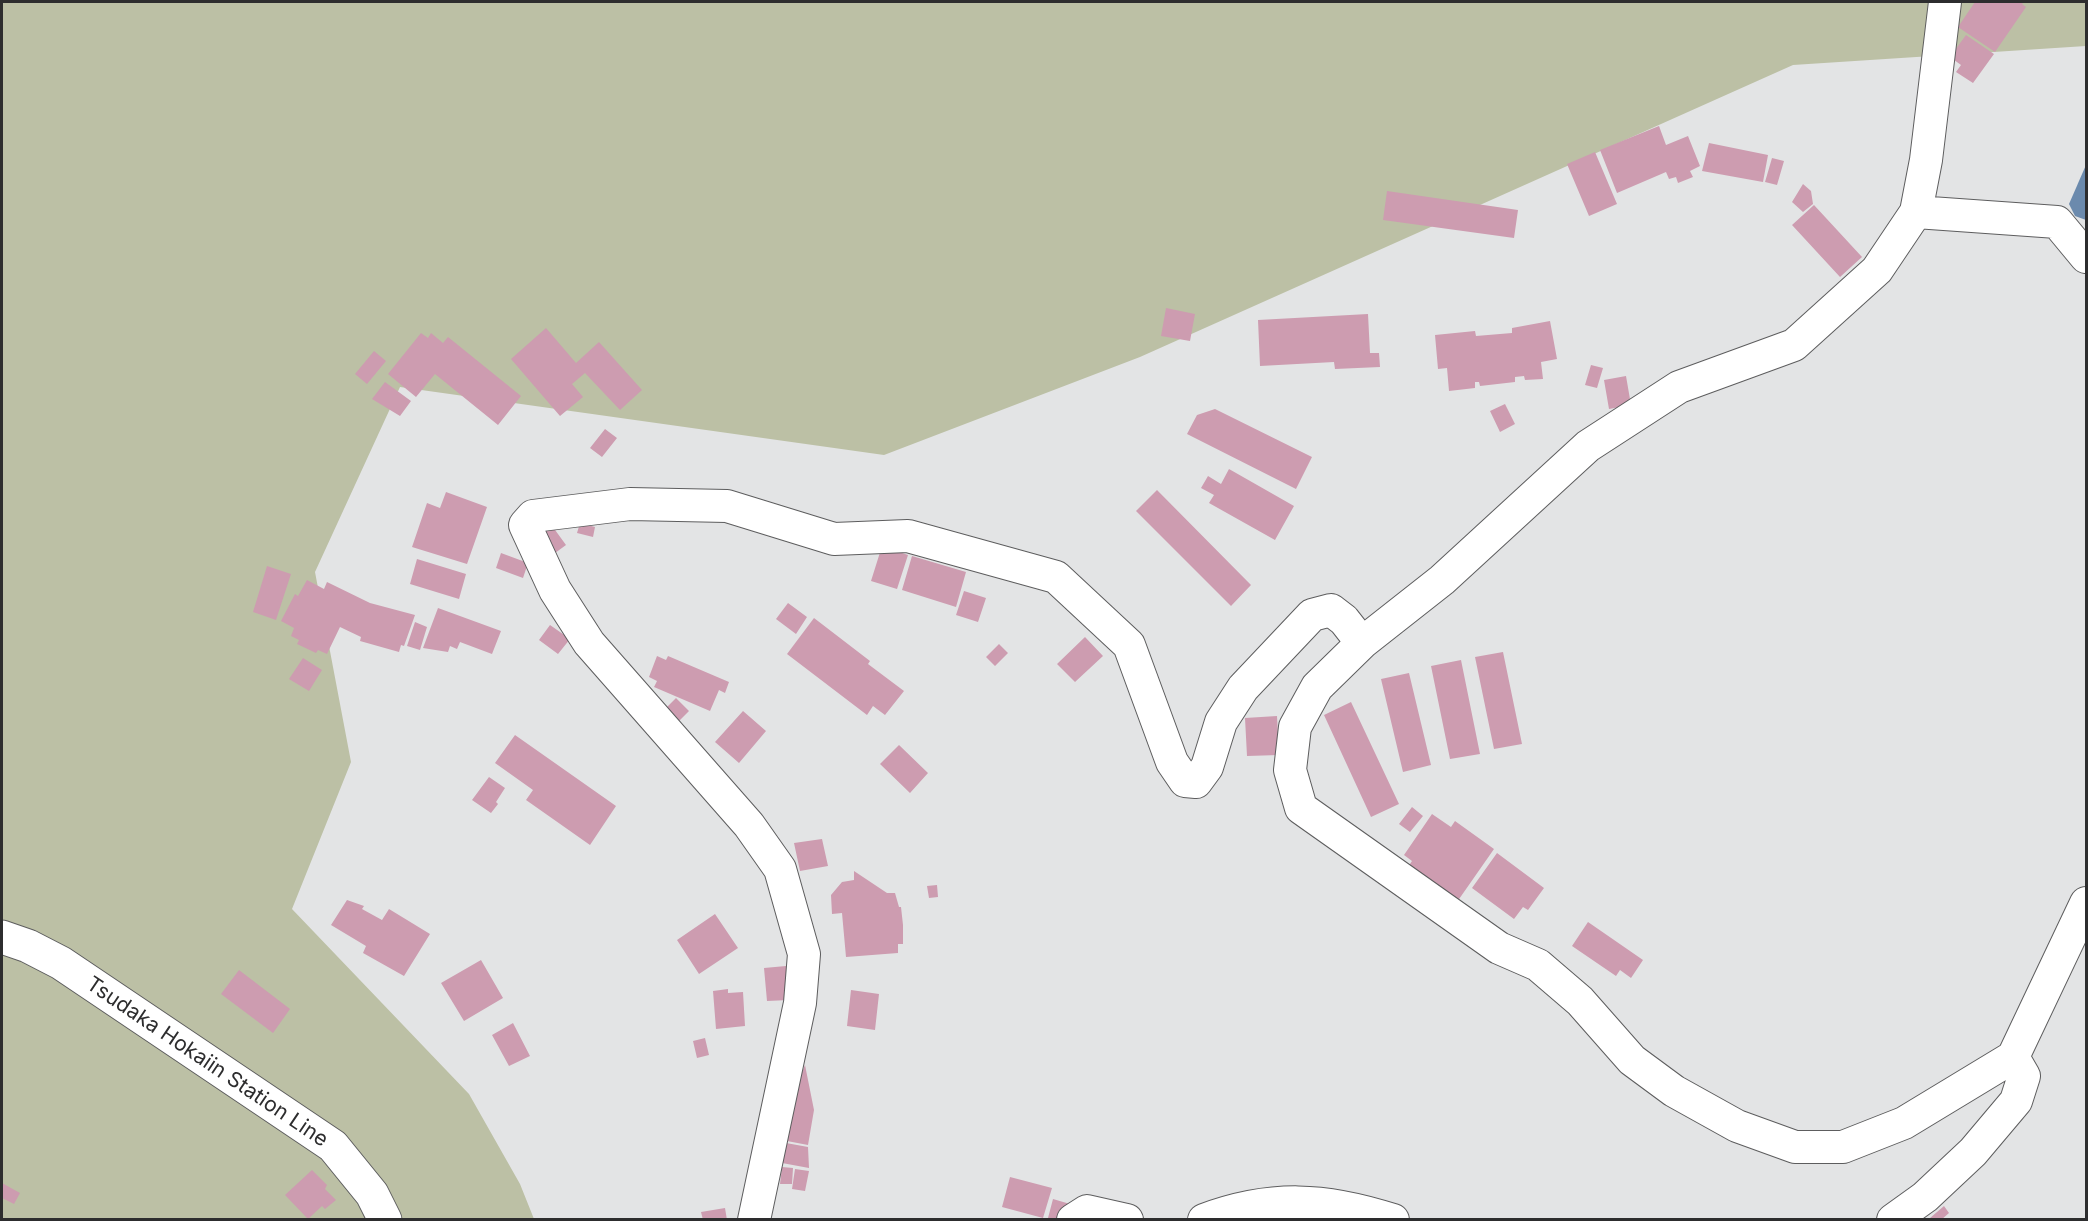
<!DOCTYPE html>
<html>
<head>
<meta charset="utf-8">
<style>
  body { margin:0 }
  #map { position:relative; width:2088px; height:1221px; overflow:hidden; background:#e3e4e5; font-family:Inter,sans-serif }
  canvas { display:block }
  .frame { position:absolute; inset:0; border:3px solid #2d2d2e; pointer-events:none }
</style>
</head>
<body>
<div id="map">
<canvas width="2088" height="1221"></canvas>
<div class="frame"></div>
</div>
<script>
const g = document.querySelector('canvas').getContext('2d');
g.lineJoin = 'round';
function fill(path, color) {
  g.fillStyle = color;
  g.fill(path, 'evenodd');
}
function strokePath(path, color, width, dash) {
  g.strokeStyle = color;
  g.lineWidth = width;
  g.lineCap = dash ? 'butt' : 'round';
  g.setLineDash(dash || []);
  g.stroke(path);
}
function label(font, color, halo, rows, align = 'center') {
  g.font = font + ' Inter,sans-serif';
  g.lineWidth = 5;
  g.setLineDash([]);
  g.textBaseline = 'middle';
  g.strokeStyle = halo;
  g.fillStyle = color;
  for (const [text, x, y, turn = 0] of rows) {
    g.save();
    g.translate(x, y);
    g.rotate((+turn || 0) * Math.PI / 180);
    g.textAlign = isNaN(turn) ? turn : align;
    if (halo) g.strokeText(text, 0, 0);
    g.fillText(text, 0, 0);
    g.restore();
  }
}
fill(new Path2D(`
  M2,2H2086V46L1793,65L1140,357L884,455L400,387L315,572L351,762L292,909L469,1094L520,1184L534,1219L2,1220Z`), '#bcc0a5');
fill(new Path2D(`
  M2086,165V220L2075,216L2069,204Z`), '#6b8aad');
fill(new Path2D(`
  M1975,2H2024L2022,4L2026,7L1995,52L1958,27Z
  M1966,35L1994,54L1973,83L1956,72L1961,65L1950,57Z
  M1659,126L1666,145L1688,136L1700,166L1690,171L1693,177L1678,183L1676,177L1669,179L1666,172L1617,193L1600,150Z
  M1709,143L1768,155L1763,182L1702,171Z
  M1595,152L1617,204L1589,216L1567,164Z
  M1772,158L1784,161L1777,185L1765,182Z
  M1803,184L1811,191L1813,204L1803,212L1792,202Z
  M1387,191L1518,210L1514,238L1383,220Z
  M1814,205L1862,257L1840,277L1792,225Z
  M1166,308L1195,314L1190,341L1161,336Z
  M1368,314L1370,353H1379L1380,367L1335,369L1334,362L1260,366L1258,320Z
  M1550,321L1557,359L1541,362L1543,379L1525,380L1524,376L1515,377V382L1480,386L1479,382H1475V388L1449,391L1447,368L1438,369L1435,335L1475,331L1476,336L1512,333V328Z
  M546,328L576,363L599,342L642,390L620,410L585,373L572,384L583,397L560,416L511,359Z
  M421,333L428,338L431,333L443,343L448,337L521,396L498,425L435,374L416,397L388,374Z
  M374,351L386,361L367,384L355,374Z
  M1591,365L1603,368L1597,388L1585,385Z
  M1626,376L1631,405L1609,409L1604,380Z
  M385,382L411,401L400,416L372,399Z
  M1505,404L1515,424L1500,432L1490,411Z
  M1215,409L1312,457L1296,489L1187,434L1197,415Z
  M605,429L617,438L602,457L590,448Z
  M1229,469L1294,506L1275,540L1209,503L1214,495L1201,488L1208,476L1221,484Z
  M1157,490L1251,585L1231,606L1136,511Z
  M446,492L487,507L467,564L412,547L427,503L440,508Z
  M550,523L566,545L551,556L541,530Z
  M580,523L595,527L593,537L577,533Z
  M882,546L908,555L897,589L871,581Z
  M501,553L528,563L523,578L496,568Z
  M912,556L966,572L956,607L902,590Z
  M417,559L466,574L459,599L410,584Z
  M267,566L291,574L276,620L253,612Z
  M307,580L324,589L327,582L370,603L415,615L404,646L401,645L399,652L360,641L361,637L340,627L327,654L318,650L316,653L297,644L299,640L291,636L294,628L281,621L295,594L298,596Z
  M964,591L986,598L978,622L956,615Z
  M788,603L807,617L796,634L776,619Z
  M438,608L501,631L492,654L460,642L457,649L450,646L448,652L423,648Z
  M814,618L870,661L868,664L904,691L885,715L873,706L867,715L787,654Z
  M415,622L427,627L420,650L407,646Z
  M550,625L570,639L558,654L539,640Z
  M1085,637L1103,656L1075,682L1057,664Z
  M999,644L1008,653L995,666L986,657Z
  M1503,652L1522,744L1494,749L1475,657Z
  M657,656L666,660L668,656L729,682L725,693L719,690L710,711L654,687L657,681L649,677Z
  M303,658L322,670L309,691L289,679Z
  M1461,660L1480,754L1450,759L1431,666Z
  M1409,673L1431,765L1403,772L1381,679Z
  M676,698L689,711L677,723L664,710Z
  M1351,702L1399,804L1371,817L1324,715Z
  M743,711L766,731L739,763L715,742Z
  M1277,716L1279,755L1247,756L1245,718Z
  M515,735L616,806L590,845L526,800L533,790L495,763Z
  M899,745L928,773L910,793L880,764Z
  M489,777L505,788L496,802L498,804L491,813L472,800Z
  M1412,807L1423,816L1410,832L1399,824Z
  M1432,814L1451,827L1455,821L1494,849L1457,902L1408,867L1412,861L1404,855Z
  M822,839L828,866L800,871L794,843Z
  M1497,853L1544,888L1528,910L1523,907L1514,919L1472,888Z
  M854,871L887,893H895L899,907H901L903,925V944H898V953L846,957L842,913L832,914L831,895L842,882L854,880Z
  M937,885L938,897L929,898L927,886Z
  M347,900L364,906L362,909L382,920L389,909L430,934L404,976L363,953L366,946L331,925Z
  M715,914L738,948L699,974L677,940Z
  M1588,922L1643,960L1631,978L1620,970L1616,976L1572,946Z
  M481,960L503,998L464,1021L441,983Z
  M786,966L789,1000L767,1001L764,968Z
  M239,970L290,1009L273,1033L221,994Z
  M728,989V993L743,992L745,1026L716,1029L713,991Z
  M851,990L879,994L875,1030L847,1026Z
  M513,1023L530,1056L509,1066L492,1035Z
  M705,1038L709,1055L697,1058L693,1041Z
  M805,1065L814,1110L808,1145L787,1141L794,1092Z
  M786,1143L808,1147L809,1168L782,1163Z
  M782,1167L793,1168L792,1184H780Z
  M795,1169L809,1171L805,1191L792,1189Z
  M312,1170L327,1185L325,1189L336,1200L325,1209L322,1206L308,1219L285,1195Z
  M1010,1177L1052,1188L1043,1218L1002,1207Z
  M2,1183L20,1193L14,1204L2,1198Z
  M1053,1199L1070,1204L1066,1220L1048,1218Z
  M1944,1206L1949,1213L1941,1220H1931L1930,1218Z
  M725,1208L727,1220H703L701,1212Z`), '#cd9cb0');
const minor = new Path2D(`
  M1945,2L1926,160L1916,212L2057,222L2086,257
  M1916,212L1877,270L1794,345L1679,387L1588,446L1442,580L1362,643L1317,687L1295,727L1290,770L1301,808L1499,948L1538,965L1580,1001L1632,1060L1674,1091L1737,1126L1795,1147H1843L1904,1123L2013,1057
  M754,1220L800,1003L804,954L780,869L749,825L589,643L555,590L525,525L533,516L630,504L727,506L834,539L908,536L1056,577L1129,645L1172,762L1185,781L1196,782L1207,767L1221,722L1243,688L1312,615L1331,610L1344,620L1362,643
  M1073,1220L1087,1211L1127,1220
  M1204,1220C1271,1195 1325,1198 1393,1220
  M1893,1220L1925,1197L1973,1152L2016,1101L2024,1076L2013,1057L2086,903`);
const secondary = new Path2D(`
  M2,937L28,946L61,963L333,1146L372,1194L385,1220`);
strokePath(minor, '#5d5d5e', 34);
strokePath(secondary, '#5d5d5e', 35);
strokePath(minor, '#fff', 32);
strokePath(secondary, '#fff', 33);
label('21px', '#2d2d2e', '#fff', [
  ["Tsudaka Hokaiin Station Line",207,1062,34]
]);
</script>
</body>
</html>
